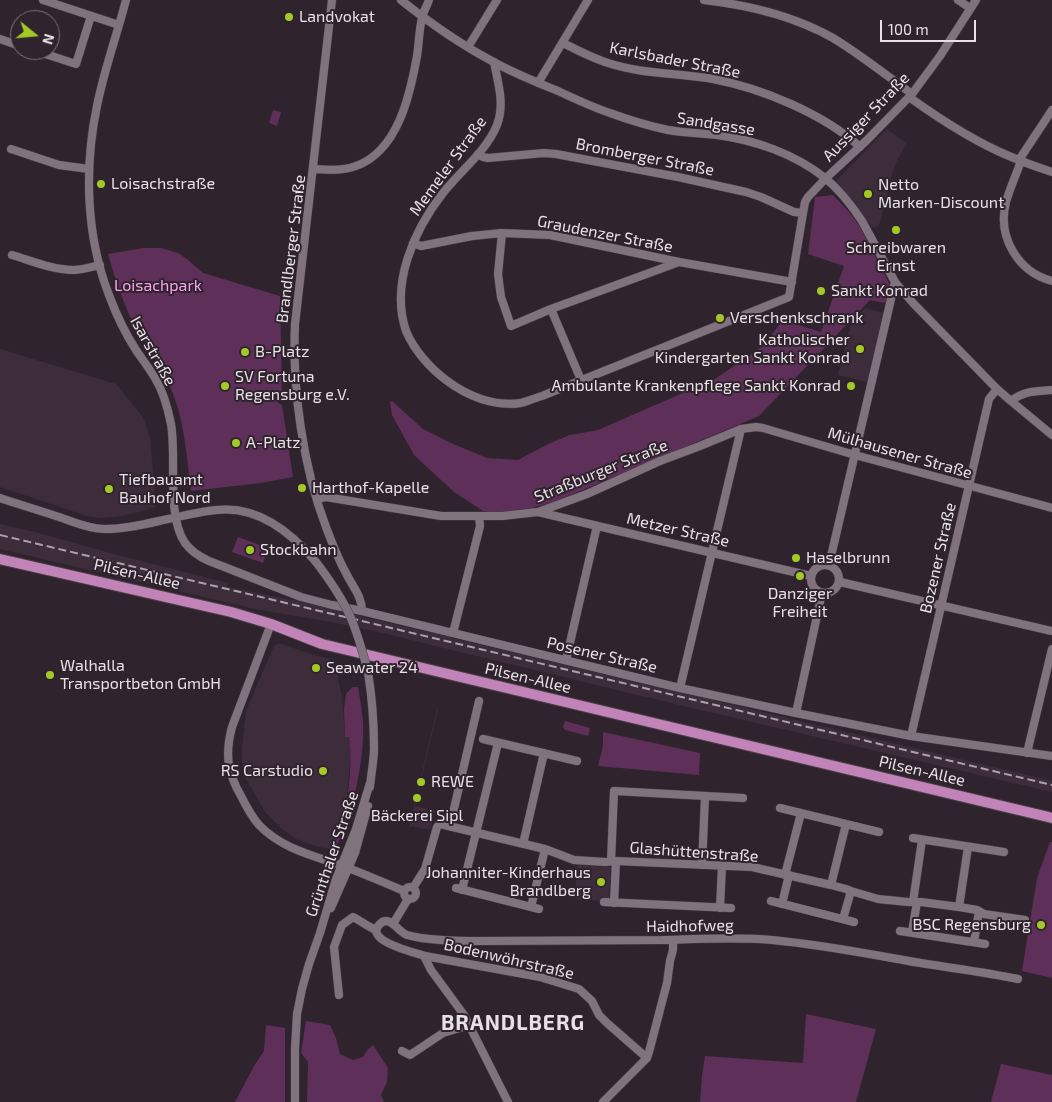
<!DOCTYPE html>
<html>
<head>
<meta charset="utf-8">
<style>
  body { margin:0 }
  #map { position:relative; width:1052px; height:1102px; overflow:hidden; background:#2f242d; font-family:"Exo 2",sans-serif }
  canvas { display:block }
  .north { position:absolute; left:10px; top:10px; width:50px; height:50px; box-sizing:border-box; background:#2f242d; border:1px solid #797077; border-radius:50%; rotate:107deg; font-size:14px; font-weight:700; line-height:20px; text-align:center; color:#e9e1e7 }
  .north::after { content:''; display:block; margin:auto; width:18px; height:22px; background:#a3c926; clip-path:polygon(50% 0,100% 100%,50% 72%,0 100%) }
  .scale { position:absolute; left:880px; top:20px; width:96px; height:22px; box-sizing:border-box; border:2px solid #e9e1e7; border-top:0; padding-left:6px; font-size:15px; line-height:18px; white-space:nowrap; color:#e9e1e7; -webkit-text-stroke:4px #2f242d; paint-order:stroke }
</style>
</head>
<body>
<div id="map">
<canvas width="1052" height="1102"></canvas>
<div class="north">N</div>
<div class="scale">100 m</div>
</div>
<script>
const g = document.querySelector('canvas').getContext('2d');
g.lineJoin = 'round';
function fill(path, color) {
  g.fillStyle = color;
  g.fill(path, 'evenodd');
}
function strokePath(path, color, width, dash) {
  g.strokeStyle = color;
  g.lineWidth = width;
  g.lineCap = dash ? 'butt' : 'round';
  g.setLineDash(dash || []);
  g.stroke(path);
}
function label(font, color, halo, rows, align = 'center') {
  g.font = font + ' "Exo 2",sans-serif';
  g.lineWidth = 4;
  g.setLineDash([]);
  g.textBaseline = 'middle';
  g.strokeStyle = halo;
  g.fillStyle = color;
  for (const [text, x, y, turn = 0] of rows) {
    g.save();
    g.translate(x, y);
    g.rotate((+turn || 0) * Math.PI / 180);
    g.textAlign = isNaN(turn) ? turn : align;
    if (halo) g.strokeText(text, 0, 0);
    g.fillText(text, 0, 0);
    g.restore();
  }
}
fill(new Path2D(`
  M887,129L906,143L894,167L881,218L879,225L873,228L836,181Z
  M865,308L884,313L867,382L838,375L851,324Z
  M0,349L116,384L143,417L150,437L156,507L123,516L103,518L90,517L0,487Z
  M0,524L35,532L114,554L228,583L227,587L298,601L1052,781V792L675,704L378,632L331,622L255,609L0,549Z
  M277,644H282L310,654L334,660L342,697L345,737H349L351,752L347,797L339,837L332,849L318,847L296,839L281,828L265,812L244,775L242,764V749L246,711L274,646Z
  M437,709H438L415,806L435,811L430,830L411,826L408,832Z
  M577,865L611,867L609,899L604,901L575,899Z`), '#3d2d3a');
fill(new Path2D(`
  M273,110L281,112L277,126L269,123Z
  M833,195L849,212L860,227L890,285L885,303L870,300L759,416L559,500L532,508L493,513L483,511L454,492L414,455L392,415L390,402L392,401L423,429L451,443L487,458L518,460L548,444L570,435L598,430L715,379L763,346L783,320L821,332L844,266L808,254L815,197Z
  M143,248H161L178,253L187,259L203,273L280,296L282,396L278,399V403L282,405L293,477L261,483L191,491C187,460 185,428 175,399C167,377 154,357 142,337L140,338C126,310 116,283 108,254Z
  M238,537L268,548L263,563L232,552Z
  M352,687H358C360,699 362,710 363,722C365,761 352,814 335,850L332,849C334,845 337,840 339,835C348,808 353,766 349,737H345L344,709L346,694Z
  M565,721L590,728L588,736L565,730L563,727Z
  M603,732L700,753L699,775L598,766L603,746Z
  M1050,842H1052V978L1022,971L1037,878Z
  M806,1014L876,1029L856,1102H700L702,1076L705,1056L803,1063Z
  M306,1021L330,1025L336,1038L340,1054L353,1060L363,1057L368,1049L373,1045L388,1068L387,1082L381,1095L384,1102H307L308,1062L301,1053Z
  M266,1025L285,1028V1102H235L254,1066L264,1051Z
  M1001,1064L1052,1075V1102H991Z`), '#5e2f58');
const minor = new Path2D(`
  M43,0L119,25
  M126,0C117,35 104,70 97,106C84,168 86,236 109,295C116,314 125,333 136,350C142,359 149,368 155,378C163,391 168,409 171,424C177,458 166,515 185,543C191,551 200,557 209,561L301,597L332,605L362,611L680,688L796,713L911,736L1052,756
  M332,0L295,324C292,389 303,467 326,527C332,543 338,559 346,573C352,586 362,596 362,611
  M401,0C430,23 460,44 492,61C513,73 536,82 558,91C575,99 592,107 610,113C629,120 649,126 668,130C685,133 701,133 717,135C755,140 795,154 825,178C840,190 852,206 862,221L895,282L913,303L997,389L1011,401L1052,435
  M704,0C748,5 794,16 833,38C861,55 886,75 912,94
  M958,0L970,8
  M0,39L20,46
  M563,43C577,50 592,58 608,63C641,74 678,73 713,79C761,88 824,114 860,147
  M468,47L497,0
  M33,50L76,64L91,16
  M494,62C498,83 505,104 497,125C486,152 460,171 443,193C414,230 390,284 406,331C414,350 430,368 446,380C467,396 494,407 521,403C528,401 535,398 542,396L789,297L803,213L805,202L808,197L826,178L867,140L912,94L940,56L976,0
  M538,83L588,0
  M909,97C941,120 973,141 1009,156C1023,162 1037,167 1052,172
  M11,149L59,165L89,169
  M478,154L483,157L488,158L544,153L556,154L678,177L746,192L761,197L794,212L803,213
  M1019,160L1052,110
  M1021,161C1016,175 1010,188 1006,202C997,237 1018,272 1052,281
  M314,169C328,170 342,171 356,166C398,151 410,95 417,56C419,44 419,30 422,18C423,12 427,6 429,0
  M502,233L498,274L501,297L511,326L551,309L679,262
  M413,243L421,246L472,236L502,233L550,235L679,262L792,282
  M12,255C32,261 53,270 73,270C82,270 91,267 100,265
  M551,309L581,380
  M1011,401C1024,391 1036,391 1052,390
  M0,498C21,505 41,511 62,518C76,523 91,529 106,529C124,529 142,525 159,521C178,517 197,512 216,510C258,505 291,532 316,562
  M317,499L326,497L441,516H502L538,512L587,494L660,461L700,446L741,429L756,427L763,428L855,455L1052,508
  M538,512L811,576
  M811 579a14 14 0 1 1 28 0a14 14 0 1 1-28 0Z
  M829,565L895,282
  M840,582L1052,631
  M271,624L232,727C225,753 227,772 241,796C246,806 252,817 259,825C281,848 311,855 340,865C362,873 383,882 404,891
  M453,633L480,526L479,516
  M566,660L597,526
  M368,672C372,697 374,722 374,748C374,761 371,774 370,787
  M680,688L741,429
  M796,713L822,593
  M911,736L989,399L997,389
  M483,739L577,761
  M1027,753L1052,649
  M780,808L879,832
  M450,826L479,701
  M913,838L1004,852
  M523,844L544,753
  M611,861L614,791L743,798
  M702,865L705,797
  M785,875L801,813
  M831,885L846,824
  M404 893a6 6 0 1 1 12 0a6 6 0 1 1-12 0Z
  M413,888L425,869L437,827L440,824L545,849L574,860L605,862L616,861L752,867L831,885L846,889L851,891L878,899L908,902H921L959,907L977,910L984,914L1025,920
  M456,888L539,909
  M462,890L498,743
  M771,901L854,922
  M604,902L731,908
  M913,902L922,840
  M614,903L616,861
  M782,904L789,875
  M531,907L545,849
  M959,907L968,847
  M331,908L355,853L368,806
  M720,908L722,866
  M843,919L851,891
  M393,924L408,899
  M900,931L985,944
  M912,932L917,902
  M974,942L979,911
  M425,956L540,977L579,989L592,1001L599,1015L607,1023L647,1058
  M339,995L334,947L342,925L353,917C361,921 368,927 376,930
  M402,1051L410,1055L443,1033L470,1025
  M295,1102V1049L297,1014L302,989L309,964L320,933L336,879L356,829L370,783
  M508,1102L464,1015L431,970L425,958V956C416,953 364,941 379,925C389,913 398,932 407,935C427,941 460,941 482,941C542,941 602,940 663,940C699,939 736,937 772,940C816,944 859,952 903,960C941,967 980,971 1018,979
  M603,1102L647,1058L649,1052L667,983L670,961L673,950V940`);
const major = new Path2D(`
  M0,559L231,612L271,624L322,644L1052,818`);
strokePath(minor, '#494047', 9);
strokePath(major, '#494047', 12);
strokePath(minor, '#80737e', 8);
strokePath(major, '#c283b8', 10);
strokePath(new Path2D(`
  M0,535L1052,785`), '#aba2a9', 2, [8, 4]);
const minorBridge = new Path2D(`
  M316,562C329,579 341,596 350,616C358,634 363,653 368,672`);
strokePath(minorBridge, '#494047', 9, []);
strokePath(minorBridge, '#80737e', 8);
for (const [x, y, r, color] of [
  [289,17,5,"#a3c926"],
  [101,184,5,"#a3c926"],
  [868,194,5,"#a3c926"],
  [896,230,5,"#a3c926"],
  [821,291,5,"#a3c926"],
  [720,318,5,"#a3c926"],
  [860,349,5,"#a3c926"],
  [245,352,5,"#a3c926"],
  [225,386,5,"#a3c926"],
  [851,386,5,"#a3c926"],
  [236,443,5,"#a3c926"],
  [302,488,5,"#a3c926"],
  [109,489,5,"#a3c926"],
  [250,550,5,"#a3c926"],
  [796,558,5,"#a3c926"],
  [800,576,5,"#a3c926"],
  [316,668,5,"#a3c926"],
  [50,675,5,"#a3c926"],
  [323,771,5,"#a3c926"],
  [421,782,5,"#a3c926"],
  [417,798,5,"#a3c926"],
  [601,882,5,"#a3c926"],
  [1041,925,5,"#a3c926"]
]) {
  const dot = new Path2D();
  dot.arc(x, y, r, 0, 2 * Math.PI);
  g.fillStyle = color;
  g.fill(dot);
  strokePath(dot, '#2f242d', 2);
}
label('16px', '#e9e1e7', '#2f242d', [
  ["Landvokat",299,17],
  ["Loisachstraße",111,184],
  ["Netto",878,185],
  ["Marken-Discount",878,203],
  ["Schreibwaren",896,248,"center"],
  ["Ernst",896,266,"center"],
  ["Sankt Konrad",831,291],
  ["Verschenkschrank",730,318],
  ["Katholischer",850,340,"right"],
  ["Kindergarten Sankt Konrad",850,358,"right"],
  ["B-Platz",255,352],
  ["SV Fortuna",235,377],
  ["Regensburg e.V.",235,395],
  ["Ambulante Krankenpflege Sankt Konrad",841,386,"right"],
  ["A-Platz",246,443],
  ["Tiefbauamt",119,480],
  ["Bauhof Nord",119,498],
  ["Harthof-Kapelle",312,488],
  ["Stockbahn",260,550],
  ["Haselbrunn",806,558],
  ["Danziger",800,594,"center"],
  ["Freiheit",800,612,"center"],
  ["Walhalla",60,666],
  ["Transportbeton GmbH",60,684],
  ["Seawater 24",326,668],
  ["RS Carstudio",313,771,"right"],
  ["REWE",431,782],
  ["Bäckerei Sipl",417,816,"center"],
  ["Johanniter-Kinderhaus",591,873,"right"],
  ["Brandlberg",591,891,"right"],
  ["BSC Regensburg",1031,925,"right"]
], 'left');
label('16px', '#e9e1e7', '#2f242d', [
  ["Karlsbader Straße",675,60,11],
  ["Aussiger Straße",866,117,-46],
  ["Sandgasse",716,124,9],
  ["Bromberger Straße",645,157,11],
  ["Memeler Straße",448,166,-54],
  ["Graudenzer Straße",605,234,11],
  ["Brandlberger Straße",291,249,-83],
  ["Isarstraße",153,351,61],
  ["Mülhausener Straße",900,453,16],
  ["Straßburger Straße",601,471,-22],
  ["Metzer Straße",678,530,13],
  ["Bozener Straße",938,558,-77],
  ["Pilsen-Allee",137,574,13],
  ["Posener Straße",602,655,13],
  ["Pilsen-Allee",528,678,13],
  ["Pilsen-Allee",922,771,13],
  ["Glashüttenstraße",694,852,4],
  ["Grünthaler Straße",332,854,-71],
  ["Haidhofweg",690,926,-1],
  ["Bodenwöhrstraße",509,959,13]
]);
label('16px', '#fca1ed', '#2f242d', [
  ["Loisachpark",158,286]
]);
g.letterSpacing = '1px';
label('bold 21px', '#e9e1e7', '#2f242d', [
  ["BRANDLBERG",513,1023]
]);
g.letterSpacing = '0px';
</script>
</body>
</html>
